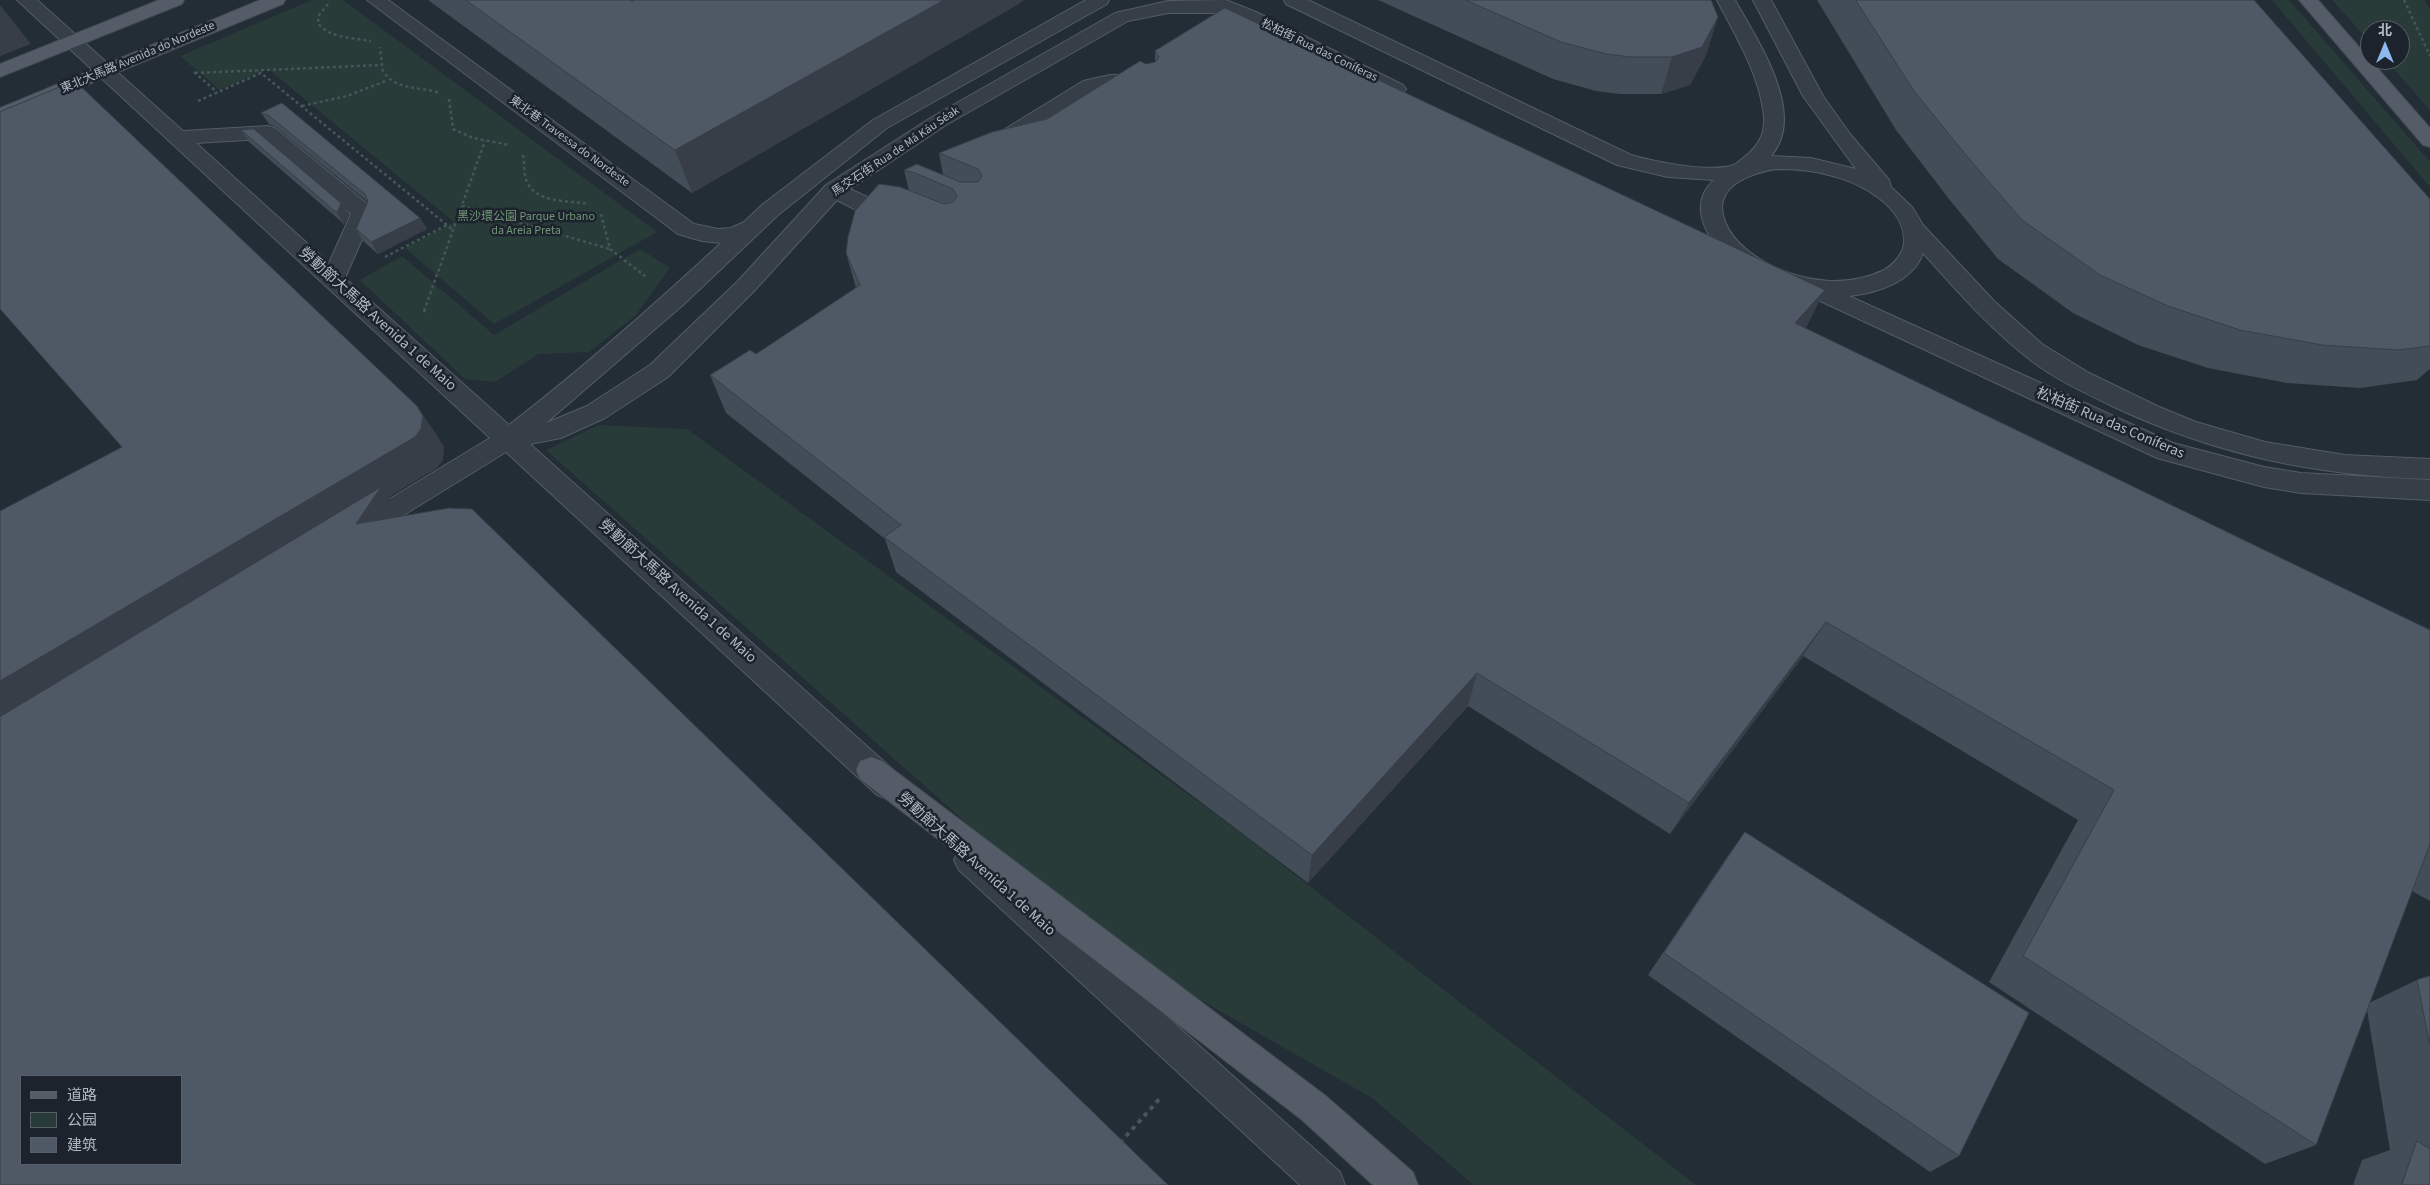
<!DOCTYPE html>
<html>
<head>
<meta charset="utf-8">
<style>
  body { margin:0 }
  #map { position:relative; width:2430px; height:1185px; overflow:hidden; background:#232d36; font-family:"Source Sans 3","Noto Sans SC",sans-serif }
  canvas { display:block }
  .legend { position:absolute; left:20px; top:1075px; width:162px; height:90px; box-sizing:border-box; background:#1c232c; border:1px solid #585f68; margin:0; padding:6px 9px; list-style:none; font-size:15px; color:#b1b9c3 }
  .legend li { display:flex; align-items:center; gap:10px; height:25px }
  .legend b { width:25px; border:1px solid #585f68 }
  .north { position:absolute; left:2360px; top:20px; width:50px; height:50px; box-sizing:border-box; background:#1c232c; border:1px solid #585f68; border-radius:50%; rotate:0deg; font-size:14px; font-weight:700; line-height:20px; text-align:center; color:#b1b9c3 }
  .north::after { content:''; display:block; margin:auto; width:18px; height:22px; background:#8db9ec; clip-path:polygon(50% 0,100% 100%,50% 72%,0 100%) }
</style>
</head>
<body>
<div id="map">
<canvas width="2430" height="1185"></canvas>
<ul class="legend">
<li><b style="height:6px;background:#545d67"></b>道路</li>
<li><b style="height:14px;background:#283b39"></b>公园</li>
<li><b style="height:14px;background:#4e5965"></b>建筑</li>
</ul>
<div class="north">北</div>
</div>
<script>
const g = document.querySelector('canvas').getContext('2d');
g.lineJoin = 'round';
function fill(path, color) {
  g.fillStyle = color;
  g.fill(path, 'evenodd');
}
function strokePath(path, color, width, dash) {
  g.strokeStyle = color;
  g.lineWidth = width;
  g.lineCap = dash ? 'butt' : 'round';
  g.setLineDash(dash || []);
  g.stroke(path);
}
function label(font, color, halo, rows, align = 'center') {
  g.font = font + ' "Source Sans 3","Noto Sans SC",sans-serif';
  g.lineWidth = 5;
  g.setLineDash([]);
  g.textBaseline = 'middle';
  g.strokeStyle = halo;
  g.fillStyle = color;
  for (const [text, x, y, turn = 0] of rows) {
    g.save();
    g.translate(x, y);
    g.rotate((+turn || 0) * Math.PI / 180);
    g.textAlign = isNaN(turn) ? turn : align;
    if (halo) g.strokeText(text, 0, 0);
    g.fillText(text, 0, 0);
    g.restore();
  }
}
fill(new Path2D(`
  M312,0H343L657,232L494,324L405,248L454,222L268,69L220,90L180,56Z
  M2272,0H2289L2430,162V187Z
  M2332,0H2424L2430,9V110L2386,60H2400V30H2370V42Z
  M640,249L670,268L636,315L589,352L539,354L495,382L465,379L360,280L402,256L494,335Z
  M599,425L687,429L1241,833L1696,1185H1474L1372,1098L1103,944L546,450Z`), '#283b39');
const minor = new Path2D(`
  M17,0H37L183,131L268,126L275,128L371,207L374,212L345,278L509,425C583,368 653,306 721,243L702,241L678,234L367,0H388L694,224L718,229L731,228L744,222L762,205L873,120L1086,0H1109L1107,4L887,128L778,215L683,305L546,423L587,406L650,365L738,281L826,185L932,117L1115,13L1168,1L1226,0L1256,12L1403,85L1406,89L1403,93L1396,95L1389,93L1224,13H1168L1128,21L946,125L850,189L888,207L905,211L908,216L905,221C882,227 857,210 837,200L754,291L668,377L605,418L561,438L530,444L899,775L903,785L899,795L888,799L877,795L506,452L373,534L364,537L355,534L351,527L355,520L490,438ZM263,139L351,214L329,263L196,143Z
  M1284,0H1308L1631,155C1655,162 1711,173 1734,165C1737,164 1740,160 1743,158C1760,146 1767,131 1763,109C1757,70 1735,35 1717,0H1735C1757,40 1808,114 1771,156L1811,158L1856,169L1803,96L1753,0H1771L1823,96L1850,134L1889,180L1891,187L1912,207L1923,225L1994,301L2042,344L2089,373L2157,406L2196,422L2265,442L2345,455L2430,459V479C2316,476 2216,455 2112,406C2085,393 2057,380 2033,362C1992,331 1957,291 1923,253C1913,282 1877,293 1849,296L2173,443L2264,467L2301,473L2430,480V500L2301,493L2264,487L2157,458L1801,292C1780,287 1761,280 1743,269C1715,252 1682,209 1714,180L1668,177L1617,165L1286,4ZM1776,169C1794,169 1811,170 1829,175C1859,182 1907,206 1904,244C1902,255 1893,265 1884,270C1849,287 1809,283 1774,267C1752,256 1729,240 1723,215C1716,184 1753,173 1776,169Z
  M1110,75C1124,74 1143,77 1152,89L1149,93L1142,95L1117,87L1097,89L1003,147L996,149L989,147L986,143L989,139L1083,81Z
  M970,845L981,850L1340,1172L1345,1185H1300L959,870L954,860L959,850Z`);
const major = new Path2D(`
  M159,0H184L182,4L0,77V64Z
  M260,0H285L283,4L0,121V108Z
  M2299,0H2318L2430,128V147L2423,145Z
  M871,757L882,761L1326,1096L1413,1172L1418,1185H1373L1302,1120L860,779L856,770L860,761Z`);
strokePath(minor, '#545c65', 2);
strokePath(major, '#404750', 2);
strokePath(new Path2D(`
  M2404,0L2430,56
  M328,4L319,15L318,23C328,38 354,38 371,41
  M382,69C393,91 419,86 440,93
  M194,72L217,92
  M195,73L382,65L380,47
  M449,99L453,129L473,138L510,145
  M198,101L261,73L453,230
  M302,106L347,96L388,80
  M523,155C525,164 523,174 527,182C537,204 569,200 588,204
  M462,206L610,249
  M601,214L610,249L645,276
  M385,257L447,225
  M424,311L485,141`), '#445657', 2.5, [3, 3]);
strokePath(new Path2D(`
  M424,312L425,310`), '#445657', 3, [4, 4]);
strokePath(new Path2D(`
  M1120,1143L1162,1096`), '#445657', 4, [4.5, 4.5]);
fill(minor, '#363e47');
fill(major, '#545d67');
fill(new Path2D(`
  M428,0H630L632,1L1020,3L692,193Z
  M1378,0H1711L1718,17L1706,55L1690,85L1661,94H1620L1596,91L1553,79Z
  M1817,0H2254L2430,199V369L2417,380L2360,388L2287,383L2208,368L2138,345L2073,313L1998,259L1949,199L1896,130Z
  M1155,51L1806,329L2430,630V901L2412,891L2369,1003L2417,980L2430,976V1185H2353L2362,1160L2390,1150L2367,1010L2316,1145L2265,1164L1989,982L2078,820L1803,656L1670,834L1468,706L1308,883L896,572L885,539L726,413L710,375L756,354L856,288L846,253L909,191L904,170L943,175L939,153L1047,119L1146,64L1155,62Z
  M282,103L420,218L427,229L378,254L363,241L356,229L368,202L276,127L269,124L261,113Z
  M241,130L341,203L349,215L344,224L249,142Z
  M1745,832L1959,1156L1930,1172L1648,975L1727,857Z`), '#434d57');
fill(new Path2D(`
  M944,0H1024L1020,3L692,193L675,150Z
  M0,5L31,44L0,56Z
  M1718,17L1706,55L1690,85L1661,94L1672,57Z
  M341,203L349,215L344,224L337,213Z
  M420,218L427,229L378,254L371,242Z
  M1825,290L1806,328L1777,361L1795,323Z
  M2430,368V369L2417,380Z
  M417,406L438,437L444,447L443,460L437,468L389,497L405,517L0,732V681Z
  M1826,622L1803,656L1670,834L1689,803Z
  M1477,673L1468,706L1308,883L1312,855Z`), '#373e47');
const building = new Path2D(`
  M466,0H630L632,1L635,0H944L675,150Z
  M1466,0H1711L1718,17L1702,47L1672,57H1631L1606,54L1561,42Z
  M1856,0H2254L2430,199V346L2398,350L2322,345L2240,330L2168,306L2100,275L2022,220L1970,160L1914,91Z
  M1225,8L1825,290L1795,323L2430,630V844L2316,1145L2023,956L2114,790L1826,622L1689,803L1477,673L1312,855L884,537L901,525L710,375L750,350L756,354L860,285L846,253L848,237L855,211L879,184L900,187L944,204L953,202L957,196L953,189L915,173L904,170L917,164L960,182H978L982,176L978,169L939,153L992,132L1047,119L1140,61L1146,64L1155,62L1159,57L1155,51Z
  M75,81L417,406L423,416L421,429L415,437L0,681V511L122,447L0,309V112Z
  M282,103L420,218L371,242L356,229L368,201L365,194L268,115L261,113Z
  M254,129L341,203L337,213L241,130Z
  M381,487L356,524L449,508L472,509L1168,1185H0V717ZM21,1076H181V1164H21Z
  M1745,832L2029,1013L1959,1156L1664,953Z
  M2430,976V1046L2417,980Z
  M2417,1141L2430,1149V1185H2402Z`);
fill(building, '#4e5965');
strokePath(building, '#373e47', 1);
label('12px', '#b1b9c3', '#1c232c', [
  ["松柏街 Rua das Coníferas",1319,51,26],
  ["東北大馬路 Avenida do Nordeste",138,58,-23],
  ["東北巷 Travessa do Nordeste",569,142,36],
  ["馬交石街 Rua de Má Káu Séak",896,152,-34]
]);
label('12px', '#729678', '#1c232c', [
  ["黑沙環公園 Parque Urbano",526,217],
  ["da Areia Preta",526,231]
]);
label('15px', '#b1b9c3', '#1c232c', [
  ["勞動節大馬路 Avenida 1 de Maio",377,320,42],
  ["松柏街 Rua das Coníferas",2110,424,23],
  ["勞動節大馬路 Avenida 1 de Maio",677,592,42],
  ["勞動節大馬路 Avenida 1 de Maio",976,865,42]
]);
</script>
</body>
</html>
